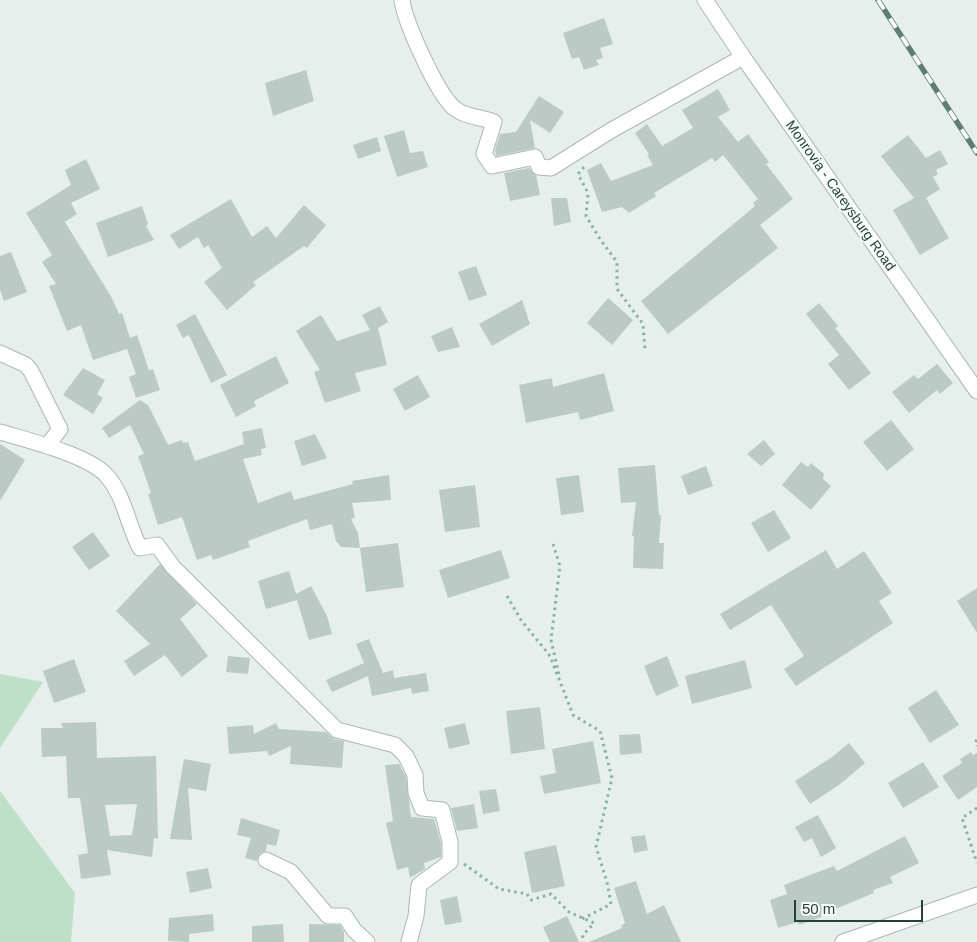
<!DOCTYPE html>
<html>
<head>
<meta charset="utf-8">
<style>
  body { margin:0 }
  #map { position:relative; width:977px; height:942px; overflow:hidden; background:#e6efeb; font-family:Helvetica,sans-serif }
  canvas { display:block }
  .scale { position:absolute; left:794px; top:900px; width:129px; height:22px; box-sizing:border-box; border:2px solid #24423a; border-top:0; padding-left:6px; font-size:15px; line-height:18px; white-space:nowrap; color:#24423a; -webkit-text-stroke:4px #f7fbf9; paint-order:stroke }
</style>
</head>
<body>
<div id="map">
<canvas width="977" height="942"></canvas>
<div class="scale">50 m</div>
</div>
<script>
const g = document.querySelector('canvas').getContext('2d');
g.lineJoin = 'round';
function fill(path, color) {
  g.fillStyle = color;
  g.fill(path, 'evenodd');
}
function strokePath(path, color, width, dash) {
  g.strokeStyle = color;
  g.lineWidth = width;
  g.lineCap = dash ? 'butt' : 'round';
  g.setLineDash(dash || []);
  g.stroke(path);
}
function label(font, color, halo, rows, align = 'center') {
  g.font = font + ' Helvetica,sans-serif';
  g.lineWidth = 4;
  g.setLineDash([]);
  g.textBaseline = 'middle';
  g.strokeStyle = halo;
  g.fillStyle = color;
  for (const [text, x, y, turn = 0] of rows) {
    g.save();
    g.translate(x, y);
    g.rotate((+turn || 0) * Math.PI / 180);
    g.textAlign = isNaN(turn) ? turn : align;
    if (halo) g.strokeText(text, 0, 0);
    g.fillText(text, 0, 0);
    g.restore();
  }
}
fill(new Path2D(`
  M0,674L43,682L0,748Z
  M0,791L75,893L71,942H0Z`), '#bfe0c8');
fill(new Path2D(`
  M604,18L613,44L600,48L603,58L596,60L599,65L584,70L579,57L572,59L563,33Z
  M306,70L314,101L273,116L265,83Z
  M718,89L730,110L718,117L738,142L748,134L769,162L766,164L793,199L760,225L778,248L668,334L641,301L755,206L753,203L758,199L723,155L715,162L712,158L654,193L656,196L629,213L622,207L602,212L587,170L601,163L611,181L653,165L647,155L649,154L635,133L647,124L662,146L693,128L682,110Z
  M539,96L564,112L550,133L530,120L535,148L496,156L495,150L500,134L516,132Z
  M404,130L410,153L423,151L428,167L397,177L384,136Z
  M908,135L926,158L940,150L948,164L936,170L938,174L933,177L940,189L926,198L949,238L920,255L893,210L914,198L881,156Z
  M377,137L381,151L358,159L353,145Z
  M86,159L100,189L71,203L77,214L65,222L112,298L119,314L122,313L130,338L137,335L149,370L153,369L160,390L136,398L129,377L136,374L127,349L93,360L81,325L67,331L49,286L56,284L42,262L52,255L26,213L71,185L65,170Z
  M529,168L536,175L540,195L510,201L504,173Z
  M551,198H567L571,222L554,226Z
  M231,199L252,237L267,226L276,238L304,205L326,225L307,248L304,246L253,282L256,285L227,310L204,282L222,268L208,245L204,248L198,237L179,249L170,235Z
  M142,206L148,224L146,226L154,240L108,257L96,223Z
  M11,252L27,292L4,301L0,290V256Z
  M476,266L487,295L469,301L458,272Z
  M608,298L633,320L612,345L587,323Z
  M522,300L530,324L492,346L479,324Z
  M819,303L838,326L835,328L871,373L849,390L828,364L839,355L806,314Z
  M380,306L388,322L378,328L387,365L355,373L361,391L325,403L314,372L320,370L296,331L321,315L337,341L370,330L362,315Z
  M195,314L227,375L211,383L189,335L183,338L176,325Z
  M452,327L460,347L438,352L431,336Z
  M276,356L289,383L254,401L256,406L236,417L220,385Z
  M937,364L953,383L940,394L937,390L909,413L892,392L914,375L918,379Z
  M83,368L105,380L97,394L103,398L93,414L63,395Z
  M604,373L614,411L580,420L578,412L526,423L519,385L552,378L553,387Z
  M418,375L430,397L405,411L393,389Z
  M140,400L148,405L168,445L182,440L183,443L188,442L195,461L244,444L242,432L262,428L266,448L261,449L262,455L243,459L258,503L291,491L294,500L353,484L352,481L389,475L391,500L352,503L355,518L351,519L358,533L360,548L341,547L336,541L332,524L310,530L307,519L248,541L250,547L213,560L211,555L197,560L182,517L158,525L148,494L151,493L138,456L144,454L130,425L109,438L102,428Z
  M891,420L914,449L887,471L863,442Z
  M315,434L327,458L302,466L294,441Z
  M764,440L775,454L761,466L747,454Z
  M0,444L25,460L0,501Z
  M801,462L808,467L811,463L824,474L823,479L831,486L811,510L782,485Z
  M655,465L659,515H661L659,543H664L663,569L633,568L634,536H632L636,502L621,503L618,468Z
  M706,466L713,486L688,495L681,476Z
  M579,475L584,512L561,515L556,478Z
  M475,485L480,527L445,532L439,490Z
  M774,510L791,538L768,552L751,523Z
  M93,532L110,556L89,570L72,547Z
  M398,543L404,587L366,592L360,548Z
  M501,550L510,578L448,598L439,570Z
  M826,550L837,569L864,551L892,593L879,601L893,623L796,686L784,669L804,656L771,605L730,630L720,614Z
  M160,564L197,604L180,619L208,656L182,677L165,655L134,676L124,661L150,644L116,611Z
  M289,571L296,594L311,586L327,616L332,634L309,640L297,600L266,609L258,581Z
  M977,588V633L957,601Z
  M369,639L383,673L393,670L394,678L426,673L429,691L412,694L411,688L372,696L368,676L332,692L326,680L364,663L356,644Z
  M228,656L250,658L248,674L226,672Z
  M667,656L679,686L656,696L644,666Z
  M74,659L86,692L54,703L43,671Z
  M745,660L752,688L692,704L685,676Z
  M936,690L959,725L930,743L908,708Z
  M540,707L545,749L511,754L506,711Z
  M96,722L97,758L156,756L158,839L154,838L152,857L107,850L111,875L81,879L78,855L88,853L80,798H68L66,756L42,757L41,728H63L61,723ZM137,804L132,835L110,836L105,805Z
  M276,723L279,729L326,732L334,739L344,741L342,768L290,764L291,746L269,756L267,751L229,754L227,727L253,725L254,734Z
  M465,723L470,744L449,749L444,728Z
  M640,734L642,753L620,755L619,735Z
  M593,741L601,783L544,794L540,776L556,773L552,749Z
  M849,743L865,763L839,785L810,804L795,781L832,757Z
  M971,752L973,755L977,753V787L958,800L942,776L962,763L960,759Z
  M184,759L211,764L206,791L188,788L192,840L170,839Z
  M923,762L939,787L903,808L888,783Z
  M399,764L406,777L411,817L434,819L441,843V857L424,863L425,869L410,878L408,867L397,870L386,823L393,821L385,765Z
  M496,789L500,811L483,814L479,791Z
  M474,804L478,828L457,831L451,808Z
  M818,815L836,848L821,857L812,838L804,842L795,827Z
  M241,818L280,830L276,846L267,844L266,851L260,853L257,861L245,858L251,838L237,835Z
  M645,835L648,850L634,853L631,837Z
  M905,836L919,863L890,877L893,883L873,890L874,893L821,915L822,917L799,925L798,922L778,928L770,900L787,894L784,885L834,866L837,871Z
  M556,845L565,886L532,893L524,852Z
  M208,868L212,888L190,893L186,872Z
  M636,881L647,914L664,905L681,942H589L622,928L621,926L625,923L614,888Z
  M457,896L462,922L445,925L440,900Z
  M213,914L214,931L189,934V942L168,941L169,918Z
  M567,916L579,942H550L543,927Z
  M283,924L284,942H252V926Z
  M309,924L340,925L344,932V942H309Z`), '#bbcac4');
const street = new Path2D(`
  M402,0C405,23 437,93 454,108C465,117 481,117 494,122L484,154L492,166L535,157L539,167L551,168L610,131L743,57
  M0,353L26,365L31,371L60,429L47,446
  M0,432C27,440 88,455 106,475C124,494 128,526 140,548L157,545L173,567L337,730L395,745L406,756L415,775L416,793L422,808L442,810L450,842V862L419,885L416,916L409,942
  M266,860L291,872L328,916H345L354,930L367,942
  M843,942L977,895`);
const secondary = new Path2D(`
  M705,0L743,57L977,391`);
strokePath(street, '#a8b8b2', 17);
strokePath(secondary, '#a4bbb3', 17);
strokePath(new Path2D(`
  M584,167L578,174L588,193L586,216L600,239L617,262V289L643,324L645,350
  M553,544L560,566L551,640L559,675
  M507,596L521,620L550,656L573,715L600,731L612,778L596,847L607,882L611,904L582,919
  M977,740L975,742L977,746
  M977,808L962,818L977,863
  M464,864L499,889L527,894L531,900L551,894L569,912L594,923L583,935L582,942`), '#86b3a5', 3, [2.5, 4]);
strokePath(street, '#fff', 15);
strokePath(secondary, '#fff', 15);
const rail = new Path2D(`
  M878,0L977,153`);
strokePath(rail, '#5f7d75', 5.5);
strokePath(rail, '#f7fbf9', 4, [11]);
label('14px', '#24423a', '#f7fbf9', [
  ["Monrovia - Careysburg Road",840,196,55]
]);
</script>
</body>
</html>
